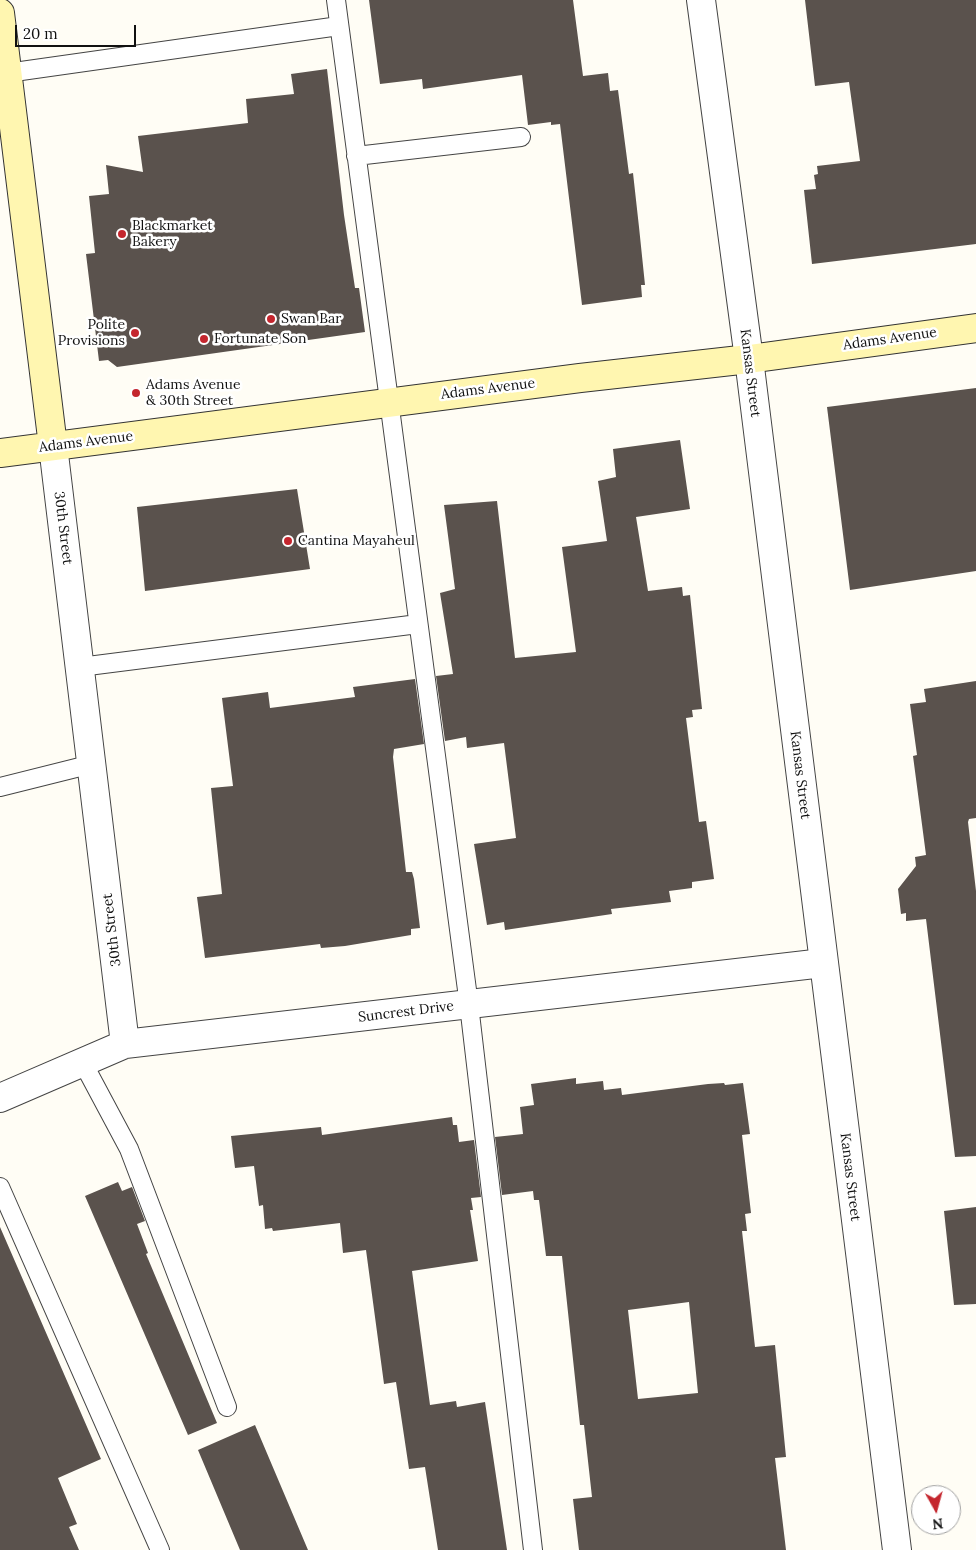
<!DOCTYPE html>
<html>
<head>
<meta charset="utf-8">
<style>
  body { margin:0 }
  #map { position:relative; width:976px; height:1550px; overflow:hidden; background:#fffdf5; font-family:Lora,serif }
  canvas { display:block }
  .north { position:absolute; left:911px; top:1485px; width:50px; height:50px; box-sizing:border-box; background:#fff; border:1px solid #a0a0a0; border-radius:50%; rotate:173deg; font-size:14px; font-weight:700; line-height:20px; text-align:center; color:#111 }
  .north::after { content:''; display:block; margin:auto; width:18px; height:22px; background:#c4262e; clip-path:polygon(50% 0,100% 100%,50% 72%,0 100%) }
  .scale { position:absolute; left:15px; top:25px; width:121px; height:22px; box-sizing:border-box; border:2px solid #111; border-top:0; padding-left:6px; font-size:15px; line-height:18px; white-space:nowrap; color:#111; -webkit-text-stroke:4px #fff; paint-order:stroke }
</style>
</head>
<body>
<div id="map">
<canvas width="976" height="1550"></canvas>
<div class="north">N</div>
<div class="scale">20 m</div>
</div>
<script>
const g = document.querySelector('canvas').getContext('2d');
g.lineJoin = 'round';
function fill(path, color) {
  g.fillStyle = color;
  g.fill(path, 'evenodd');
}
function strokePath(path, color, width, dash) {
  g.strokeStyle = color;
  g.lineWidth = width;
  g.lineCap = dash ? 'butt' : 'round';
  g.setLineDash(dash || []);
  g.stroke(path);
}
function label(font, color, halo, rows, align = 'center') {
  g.font = font + ' Lora,serif';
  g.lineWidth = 5;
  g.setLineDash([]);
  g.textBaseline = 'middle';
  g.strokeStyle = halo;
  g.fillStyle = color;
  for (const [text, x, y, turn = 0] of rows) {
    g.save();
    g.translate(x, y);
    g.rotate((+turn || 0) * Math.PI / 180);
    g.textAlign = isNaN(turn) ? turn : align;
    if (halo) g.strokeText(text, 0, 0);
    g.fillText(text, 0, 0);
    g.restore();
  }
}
fill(new Path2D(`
  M369,0H573L583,76L608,73L610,91L618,90L629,174L633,173L639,227L645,285H641L642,297L582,305L560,124L551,125V122L528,125L522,75L423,89L422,79L380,84Z
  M805,0H976V244L812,264L804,190L816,189L814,175L818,174L817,166L860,161L849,82L815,86Z
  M327,69L344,215L355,288H359L365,332L117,367L108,360L99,361L86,254L95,253L89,196L109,194L106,165L143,172L138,136L248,123L246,99L294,94L291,74Z
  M976,388V571L850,590L827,407Z
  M680,440L690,509L636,517L648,591L682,587L683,596L690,595L702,709L692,710L693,717L686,718L699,822L706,821L714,879L692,882V888L669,891L671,902L611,909L612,914L505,930L504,922L487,925L474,844L516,838L504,743L467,748L466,737L445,741L436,676L453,674L440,593L455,589L444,505L497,501L515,658L576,652L562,547L607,541L598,481L616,477L613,449Z
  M297,489L310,569L145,591L137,507Z
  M415,679L424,744L394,749L393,757L406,872H412L414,879L420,928L411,929V935L345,946L321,948L320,944L205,958L197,897L222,894L211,788L233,786L222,698L268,692L270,708L355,697L353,687Z
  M976,681V818L969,819L968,822L976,891V1156L955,1157L926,919L906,921V913L901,914L898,889L916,866L915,857L926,855L913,756L917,755L910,704L926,702L924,689Z
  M576,1078V1084L603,1081L604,1090L621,1088L622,1095L708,1084L724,1083L725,1085L743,1083L750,1134L742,1135L751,1213L745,1214L747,1231H742L755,1347L775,1345L786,1457L775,1458L786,1550H579L573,1499L592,1497L584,1425H580L562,1256H546L539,1200H534L533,1191L502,1195L495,1137L523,1134L520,1107L534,1105L531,1084ZM689,1302L698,1393L638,1399L628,1310Z
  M452,1117L453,1125H457L459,1142L474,1140L481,1197L471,1198L473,1210H470L478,1261L412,1271L430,1405L456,1401L457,1407L485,1402L507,1550H438L425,1467L409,1469L396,1382L384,1384L366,1250L343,1253L340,1223L273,1231L272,1228L265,1229L263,1205L259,1206L254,1166L235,1168L231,1136L321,1127L322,1135Z
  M118,1182L122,1191L132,1187L145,1221L137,1224L148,1253L146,1254L217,1423L188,1435L85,1196Z
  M976,1207V1304L954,1305L944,1211Z
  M0,1227L101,1459L58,1478L77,1524L69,1527L79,1550H0Z
  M255,1425L308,1550H240L198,1450Z`), '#5a524d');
const service = new Path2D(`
  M336,0L469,1005L533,1550
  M7,73L339,26
  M356,156L521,137
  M80,667L418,624
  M0,787L92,764
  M82,1061L129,1149L227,1407
  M0,1187L160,1550`);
const minor = new Path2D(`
  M701,0L749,359
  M53,446L125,1044
  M0,1098L125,1044L823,963`);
const tertiary = new Path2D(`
  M749,359L897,1550`);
const secondary = new Path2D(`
  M0,13L53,446
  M0,453L580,378L749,359L976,328`);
strokePath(service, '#444', 20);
strokePath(minor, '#444', 30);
strokePath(tertiary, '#444', 30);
strokePath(secondary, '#333', 30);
strokePath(service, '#fff', 18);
strokePath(minor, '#fff', 28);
strokePath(tertiary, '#fff', 28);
strokePath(secondary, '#fff6b0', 28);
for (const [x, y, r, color] of [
  [122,234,5,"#c4262e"],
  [271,319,5,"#c4262e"],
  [135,333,5,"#c4262e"],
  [204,339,5,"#c4262e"],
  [136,393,5,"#c4262e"],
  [288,541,5,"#c4262e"]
]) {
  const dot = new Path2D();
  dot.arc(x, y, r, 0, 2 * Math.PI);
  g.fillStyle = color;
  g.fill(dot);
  strokePath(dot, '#fff', 2);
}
label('14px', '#111', '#fff', [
  ["Blackmarket",132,226],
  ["Bakery",132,242],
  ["Swan Bar",281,319],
  ["Polite",125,325,"right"],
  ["Provisions",125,341,"right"],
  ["Fortunate Son",214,339],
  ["Adams Avenue",146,385],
  ["& 30th Street",146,401],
  ["Cantina Mayaheul",298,541]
], 'left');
label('14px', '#111', '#fff', [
  ["Adams Avenue",890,339,-8],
  ["Kansas Street",750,373,83],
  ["Adams Avenue",488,389,-7],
  ["Adams Avenue",86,442,-7],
  ["30th Street",63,528,83],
  ["Kansas Street",800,775,83],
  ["30th Street",112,930,-97],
  ["Suncrest Drive",406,1012,-7],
  ["Kansas Street",850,1177,83]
]);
</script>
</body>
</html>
